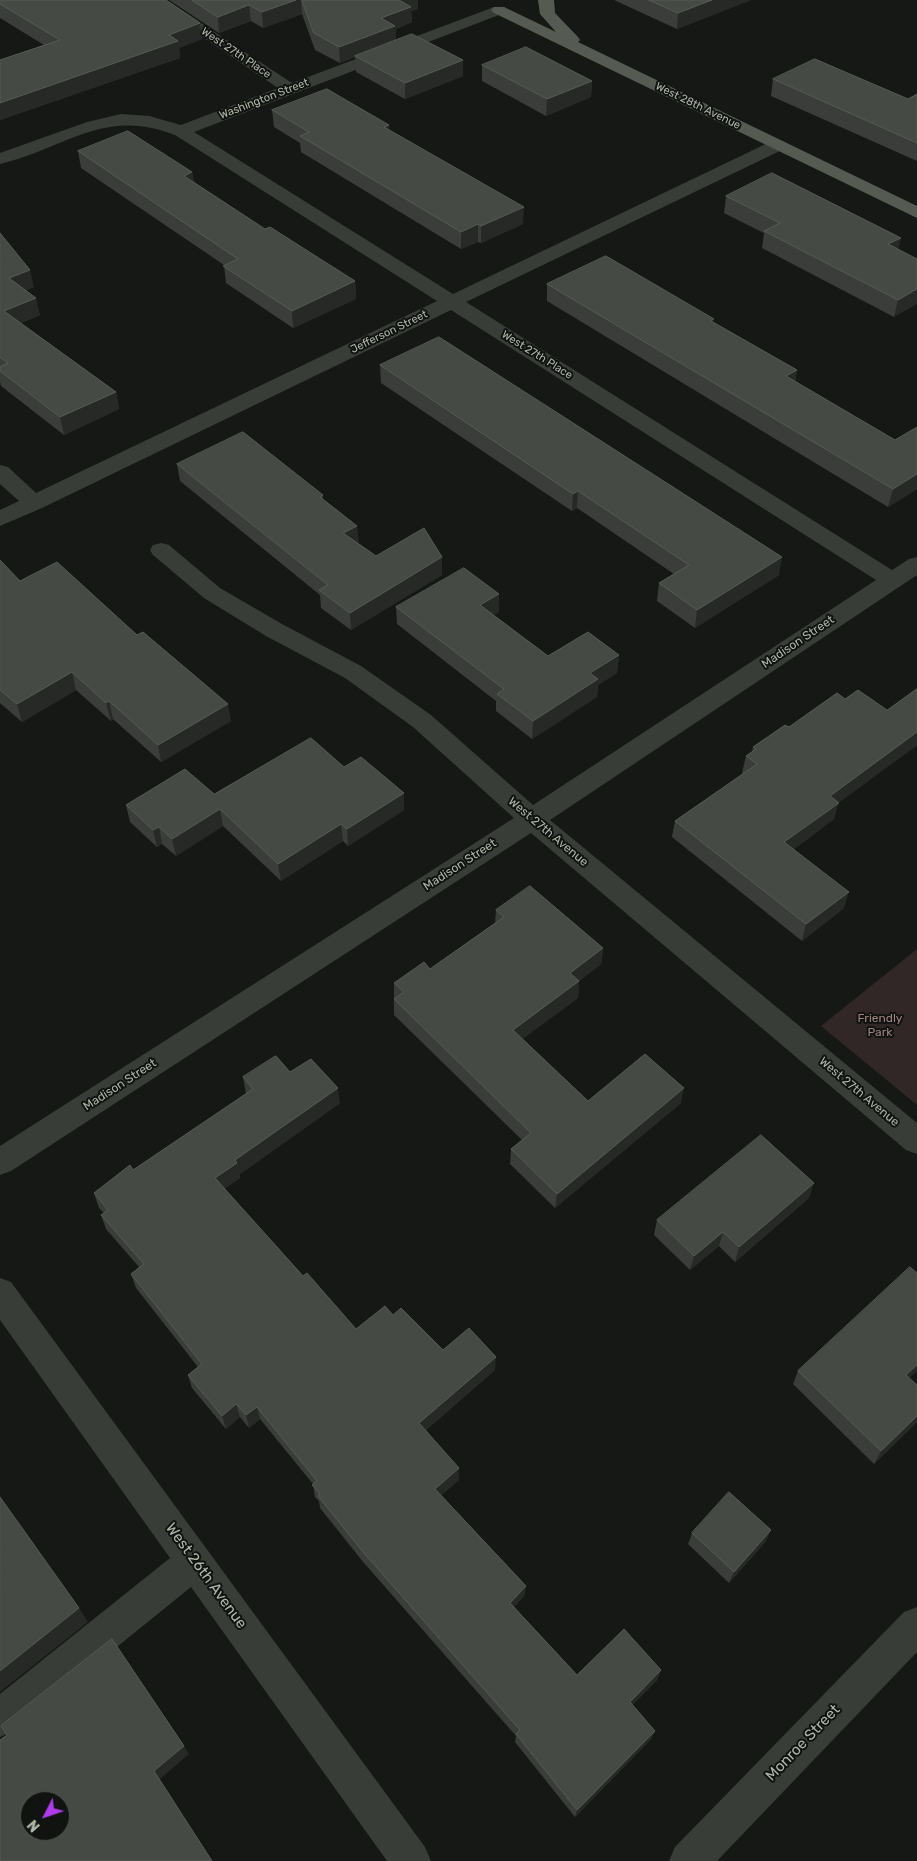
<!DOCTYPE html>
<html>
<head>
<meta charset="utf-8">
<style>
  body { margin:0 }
  #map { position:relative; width:917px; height:1861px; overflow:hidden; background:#161816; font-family:Rubik,sans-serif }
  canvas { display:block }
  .north { position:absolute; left:20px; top:1791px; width:50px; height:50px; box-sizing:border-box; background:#111311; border:1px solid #4f554d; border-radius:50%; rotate:229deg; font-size:14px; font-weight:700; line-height:20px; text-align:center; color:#adb7a8 }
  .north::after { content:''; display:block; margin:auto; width:18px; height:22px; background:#ae3cea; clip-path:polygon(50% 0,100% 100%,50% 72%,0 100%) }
</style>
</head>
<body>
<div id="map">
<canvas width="917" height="1861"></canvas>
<div class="north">N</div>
</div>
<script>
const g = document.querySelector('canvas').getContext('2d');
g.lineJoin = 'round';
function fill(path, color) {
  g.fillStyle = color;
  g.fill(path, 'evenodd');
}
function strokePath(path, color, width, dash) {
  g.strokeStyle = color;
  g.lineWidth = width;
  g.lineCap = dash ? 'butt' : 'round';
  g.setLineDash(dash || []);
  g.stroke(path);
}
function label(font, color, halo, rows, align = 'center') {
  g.font = font + ' Rubik,sans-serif';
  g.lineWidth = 4;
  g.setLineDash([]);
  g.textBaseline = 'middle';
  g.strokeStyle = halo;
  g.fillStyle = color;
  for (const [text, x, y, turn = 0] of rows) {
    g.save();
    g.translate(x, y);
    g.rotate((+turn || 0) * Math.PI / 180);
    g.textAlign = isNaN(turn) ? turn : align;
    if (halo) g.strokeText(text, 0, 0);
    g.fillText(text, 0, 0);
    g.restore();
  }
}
fill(new Path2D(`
  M917,949V1105L821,1026Z`), '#302726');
fill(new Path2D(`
  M148,0H166L292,83L494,7H504L507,10L504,13L194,132L453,294L772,141H784L786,145L784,149L466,302L892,570L909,559L917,557V575L550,820L917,1123V1154L906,1150L531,833L11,1171L0,1175V1146L514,818L413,727L345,678L266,636L204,598L153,555L150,550L153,545L161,543L169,545L220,588L282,624L361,666L431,715L533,805L876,580L451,310L42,508L0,526V510L19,501L0,484V465L8,467L36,493L437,301L175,135C104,107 66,148 0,164V153L87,122L121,114L149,116L181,125L278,88Z
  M0,1278L11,1282L425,1847L431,1861H387L191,1587L13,1731L0,1737V1694L170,1558L0,1320Z
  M917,1607V1652L717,1861H669L675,1847L904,1612Z`), '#383d37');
fill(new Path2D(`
  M538,0H554L555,13L578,37L580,40L578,42L917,206V218L494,13L491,10L494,7H504L556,32L540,14Z`), '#555b53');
fill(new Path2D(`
  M0,0L200,23L202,39L179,48L180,58L0,120V60L44,45L0,18Z
  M169,0H418V9L411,11L412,22L396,29V40L463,60V76L405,99L356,72L355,57L340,63L315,50L302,14L263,28L251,21L219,33Z
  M614,0H751L677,29Z
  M482,65L592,81L591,97L546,116L482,81Z
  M773,79L908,99L917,94V161L771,96Z
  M272,110L389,125V130L523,224L481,243L478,242L461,249L301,152L300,143L274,127Z
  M78,151L192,172L194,182L265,229L355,281L356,299L293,328L226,283L224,265L81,168Z
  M726,196L898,250L917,259L894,317L762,248L764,233L724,213Z
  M0,233L34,287L26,290L40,315L21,323L116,392L119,409L64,435L1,386L0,382Z
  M547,284L714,323L797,370L795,382L895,440L917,427V489L888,507L547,301Z
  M380,365L779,575L695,628L657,601L659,583L674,574L577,508L572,511L381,383Z
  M177,464L323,495V499L357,526L358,543L376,556L442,575L351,630L321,608L320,595L180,481Z
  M0,560L20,581L231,721L161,762L113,719L111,721L76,690L22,722L0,703Z
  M396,607L499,612L493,615L548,656L619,655L617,673L598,685L597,697L532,739L496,711V701L397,624Z
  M917,689V745L838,803L834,819L794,849L844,908L802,941L672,837L675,821L743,774L742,773L746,756L752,752L753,747L789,727L845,699L887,710Z
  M344,767L404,793V810L348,846L343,841L281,881L223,826L176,856L162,844L157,847L130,822L126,805L214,794Z
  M496,910L603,948L601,964L579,981L578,998L522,1039L588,1101L681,1103L555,1208L510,1164L511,1149L522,1140L394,1015V983L430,969L495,923Z
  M290,1072L340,1103L240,1174V1178L224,1189L303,1276L356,1329L393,1315L443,1350L495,1370L426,1430L459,1480L441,1495L526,1586L524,1596L514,1607L577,1675L661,1670L657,1680L632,1705L655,1731L651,1739L575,1817L515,1742L516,1736L364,1563L320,1508L319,1501L315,1497L313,1484L260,1419L249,1428L240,1417L226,1429L192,1388L188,1375L198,1367L136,1288L131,1274L139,1267L106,1229L101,1215L104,1213L99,1208L94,1193L133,1170L246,1094L243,1077Z
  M809,1198L735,1262L719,1246L690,1270L654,1235L657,1220Z
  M798,1371L910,1378L917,1422L874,1464L793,1384Z
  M692,1533L766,1541L729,1583L688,1544Z`), '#3a3d39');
fill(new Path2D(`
  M296,0H301L302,14L263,28L262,12Z
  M398,0H418V9L411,11L412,22L396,29V42L355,56V57L340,63L339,47L381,18Z
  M712,0H751L677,29L678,13Z
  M249,5L251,21L219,33L218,17Z
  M200,23L202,39L179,48L180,58L0,120V103L169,35Z
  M463,60V76L405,99V83Z
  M592,81L591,97L546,116L547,99Z
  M389,125L390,142L384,127Z
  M192,172L195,189L184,176Z
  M524,207L523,224L481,243V226Z
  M478,224V242L461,249V232Z
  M901,238L897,255L888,244Z
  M30,270L34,287L14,296L9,278Z
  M355,281L356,299L293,328L292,311Z
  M917,289V304L894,317L898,300Z
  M36,298L40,315L8,328L4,311Z
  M797,370L793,388L786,376Z
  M116,392L119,409L64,435L60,417Z
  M917,474V489L888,507L893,489Z
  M578,491L577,508L572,511L573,494Z
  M357,526L359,543L344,551L343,533Z
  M442,557V575L351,630L350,613Z
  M782,557L779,575L695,628L697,610Z
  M499,594V612L480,623V605Z
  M619,655L617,673L598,685L597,697L532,739L533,721L590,673Z
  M72,672L76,690L22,722L17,704Z
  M109,701L113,719L111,721L106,703Z
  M228,704L231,721L161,762L158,745Z
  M917,732V745L838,803L834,819L780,859L784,842L830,796Z
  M404,793V810L348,846L347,829Z
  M220,809L223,826L176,856L172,839Z
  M341,824L343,841L281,881L278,864Z
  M159,827L162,844L157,847L153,830Z
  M849,892L844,908L802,941L806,924Z
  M603,948L601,964L568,989L570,973Z
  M579,981L578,998L513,1046V1030Z
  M338,1088L340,1103L240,1174V1178L218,1193L215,1178L235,1160Z
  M684,1088L681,1103L555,1208L557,1194Z
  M814,1183L809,1198L735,1262L739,1247Z
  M723,1232L719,1246L690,1270L694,1256Z
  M496,1357L495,1370L420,1435L419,1423Z
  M917,1365V1371L899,1388L906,1375Z
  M236,1404L240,1417L226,1429L222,1416Z
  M257,1407L260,1419L249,1428L246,1415Z
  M917,1416V1422L874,1464L881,1451Z
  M459,1468V1480L436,1500L435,1489Z
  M771,1530L766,1541L729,1583L734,1572Z
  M526,1586L524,1596L509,1613L510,1603Z
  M79,1608L88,1622L0,1692V1671Z
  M661,1670L657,1680L627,1710L630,1702Z
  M655,1731L651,1739L575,1817L577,1810Z
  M184,1746L189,1754L160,1779L212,1861L154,1771Z`), '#262926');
const building = new Path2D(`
  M0,0H166L200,23L169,35L178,41L0,103V60L60,40L0,4Z
  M192,0H296L262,12L249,5L218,17Z
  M302,0H399L411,7L381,18L395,26L339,47L314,33Z
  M649,0H712L678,13Z
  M412,34L463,60L405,83L355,56Z
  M526,47L592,81L547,99L482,65Z
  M815,59L908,99L917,94V143L773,79Z
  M327,89L389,125L384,127L524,207L481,226L478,224L461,232L300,136L309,132L272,110Z
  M128,131L192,172L184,176L265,229L270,227L355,281L292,311L223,266L238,259L78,151Z
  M772,173L901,238L888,244L917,259V289L898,300L764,231L780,223L726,196Z
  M0,233L30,270L9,278L36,298L4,311L116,392L60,417L0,371V367L8,363L0,357Z
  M606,256L714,319L711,321L797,370L786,376L895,440L917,427V474L893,489L547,284Z
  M439,337L782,557L697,610L659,583L689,565L578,491L573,494L380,365Z
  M243,432L323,495L320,497L357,526L343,533L376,556L424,528L442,557L350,613L319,590L328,585L177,464Z
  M0,560L20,581L57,562L137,635L143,632L228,704L158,745L109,701L106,703L72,672L17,704L0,690Z
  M464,568L499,594L480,605L548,656L588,632L619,655L590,673L598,679L533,721L497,694L504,689L396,607Z
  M917,689V732L830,796L839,803L784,842L849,892L806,924L675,821L757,764L746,756L756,749L753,747L785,725L789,727L837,693L845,699L858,690L887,710Z
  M311,738L344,767L361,757L404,793L347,829L341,824L278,864L220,809L172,839L159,827L153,830L126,805L185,769L214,794Z
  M530,886L603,948L570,973L579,981L513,1030L588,1101L645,1054L684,1088L557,1194L511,1149L531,1133L394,999L404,992L394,983L424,962L430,969L504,917L496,910Z
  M276,1056L290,1072L311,1059L338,1088L235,1160L237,1163L215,1178L303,1276L307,1273L356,1329L385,1306L393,1315L401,1308L443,1350L469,1328L496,1357L419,1423L459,1468L435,1489L526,1586L510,1603L577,1675L624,1629L661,1670L630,1702L655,1731L577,1810L516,1734L520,1730L363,1552L318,1496L320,1494L312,1485L317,1481L257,1407L246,1415L236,1404L222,1416L188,1375L202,1364L131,1274L144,1264L101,1215L108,1210L94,1193L130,1165L133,1170L253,1089L243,1077Z
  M761,1135L814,1183L739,1247L723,1232L694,1256L657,1220Z
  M910,1267L917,1273V1365L906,1375L917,1385V1416L881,1451L798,1371Z
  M729,1492L771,1530L734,1572L692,1533Z
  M0,1497L79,1608L0,1671Z
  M112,1639L184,1746L154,1771L212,1861H0V1740L7,1735L1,1726ZM30,1801H60V1831H30Z`);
fill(building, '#464a45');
strokePath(building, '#565b55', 1);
label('11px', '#adb7a8', '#111311', [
  ["West 27th Place",236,53,34],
  ["Washington Street",264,99,-21],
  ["West 28th Avenue",698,106,26],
  ["Jefferson Street",389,332,-26],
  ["West 27th Place",537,355,32]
]);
label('12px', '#adb7a8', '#111311', [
  ["Madison Street",798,642,-34],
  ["West 27th Avenue",548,832,40],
  ["Madison Street",460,865,-33],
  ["Madison Street",120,1085,-33],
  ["West 27th Avenue",859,1092,40]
]);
label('12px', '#a18280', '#111311', [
  ["Friendly",880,1019],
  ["Park",880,1033]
]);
label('15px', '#adb7a8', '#111311', [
  ["West 26th Avenue",206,1576,54],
  ["Monroe Street",803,1743,-46]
]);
</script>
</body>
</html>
